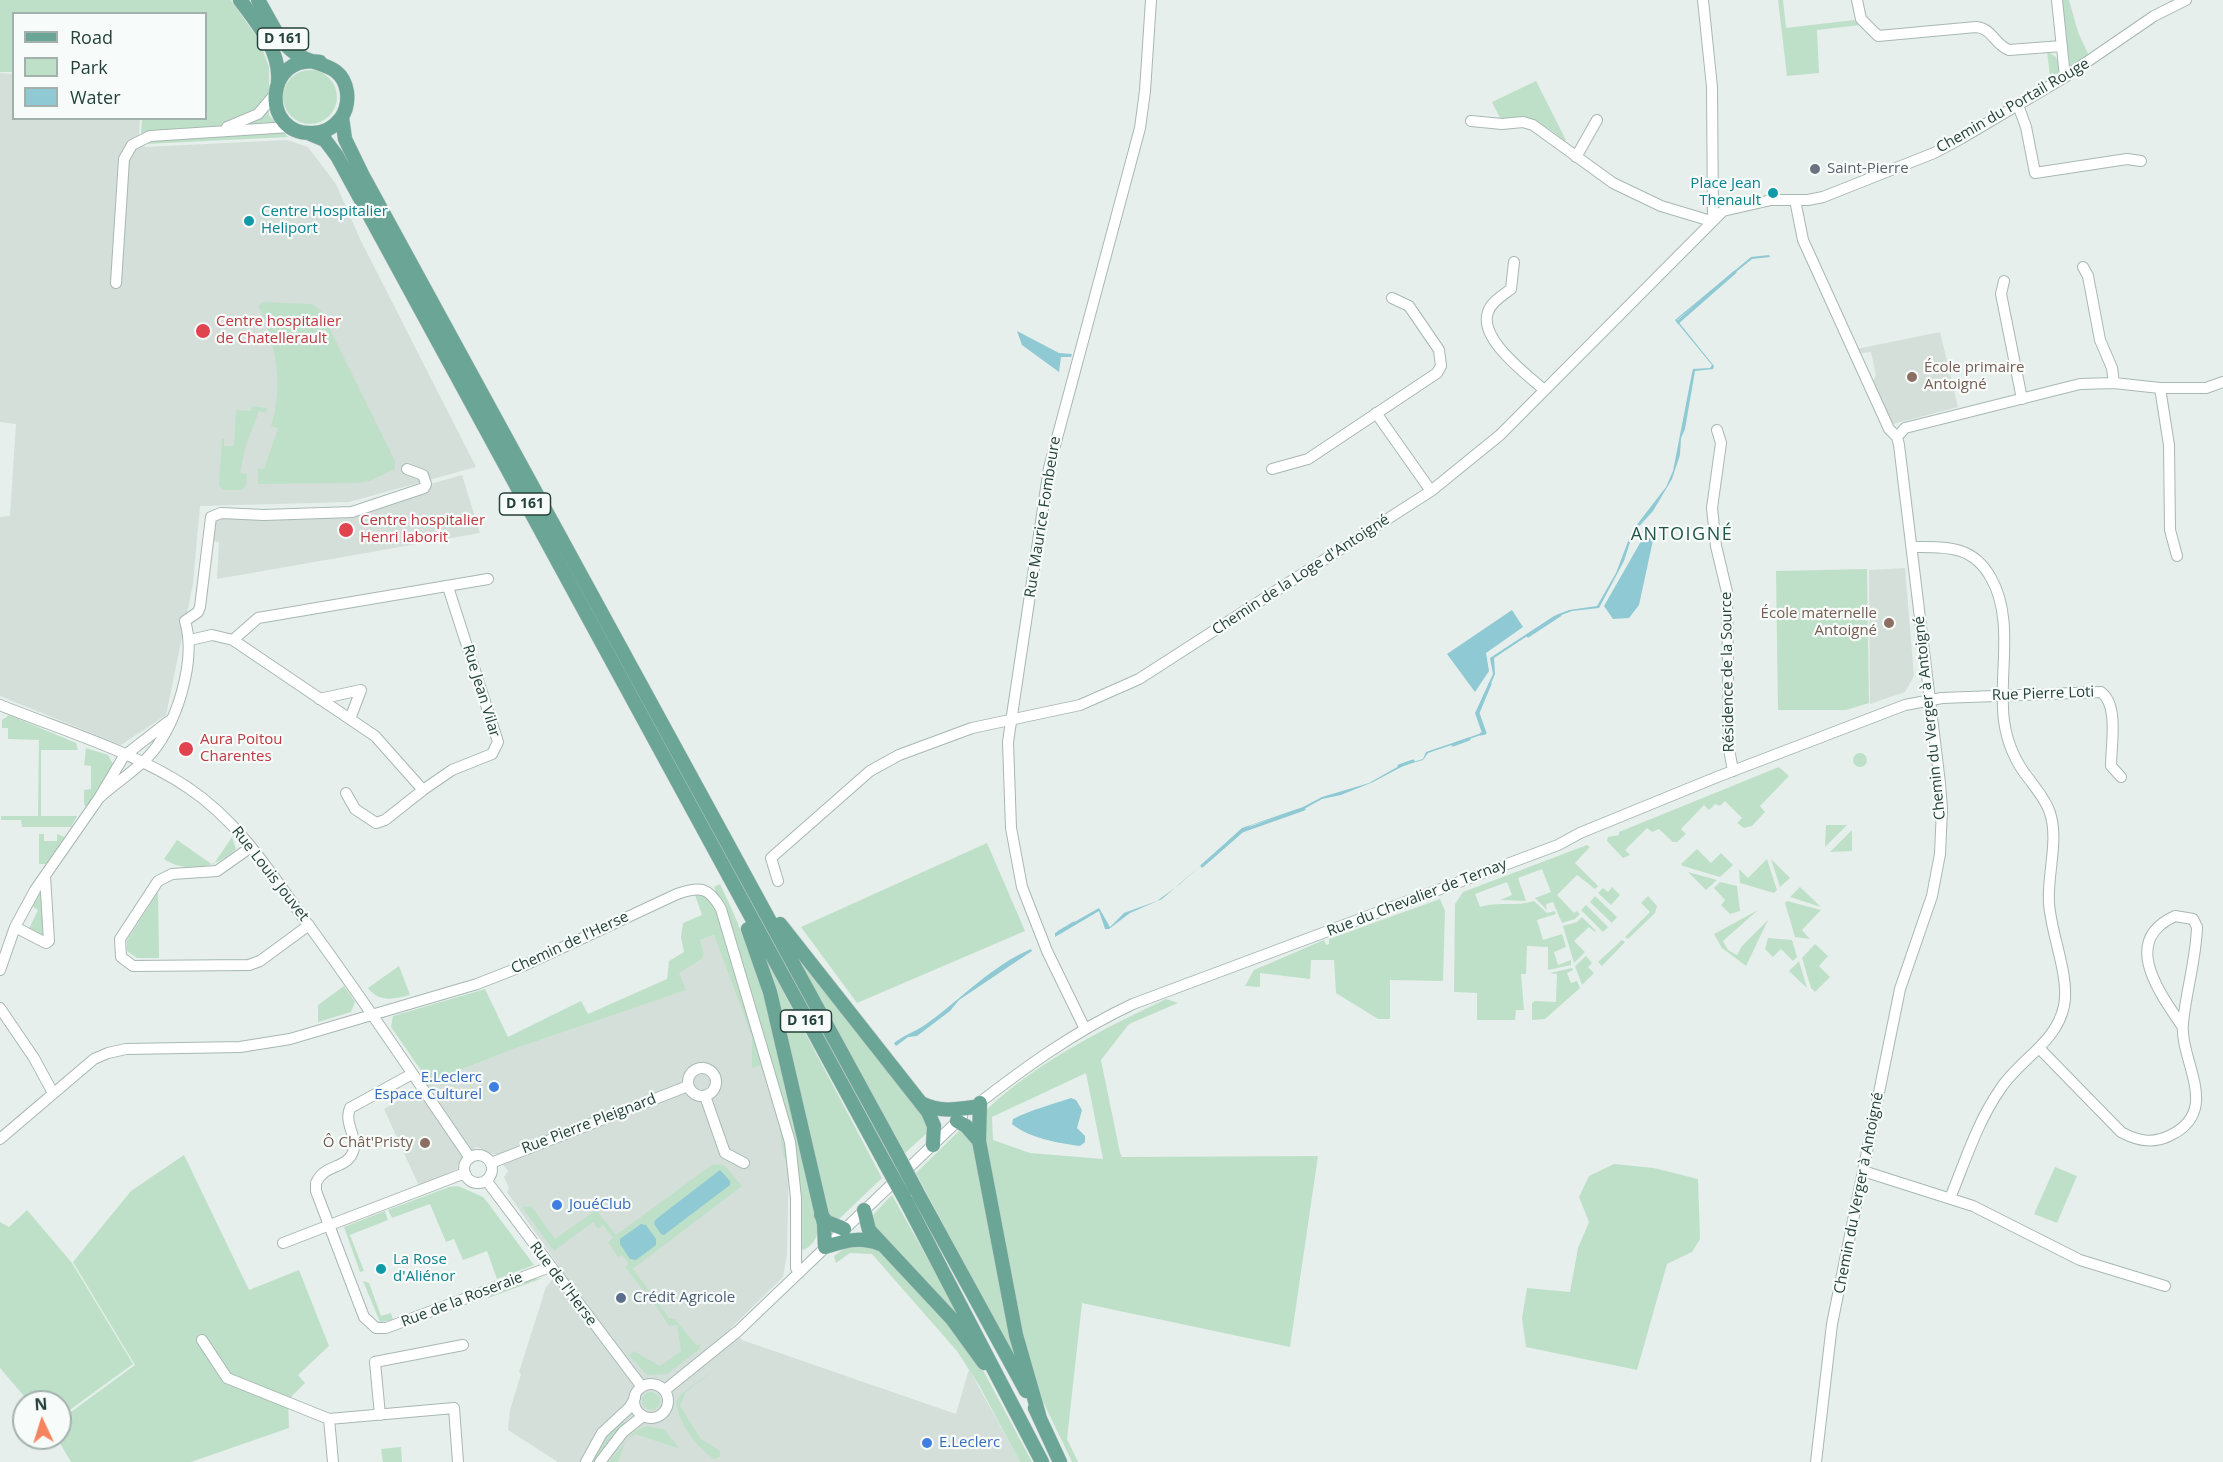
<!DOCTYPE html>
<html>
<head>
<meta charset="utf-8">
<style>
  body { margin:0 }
  #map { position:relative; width:2223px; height:1462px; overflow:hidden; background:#e6efeb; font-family:"Open Sans",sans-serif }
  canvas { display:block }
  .legend { position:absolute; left:12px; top:12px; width:195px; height:108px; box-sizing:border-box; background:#f7fbf9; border:2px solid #a3b1ad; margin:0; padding:8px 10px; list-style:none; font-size:18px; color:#24423a }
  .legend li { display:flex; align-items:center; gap:12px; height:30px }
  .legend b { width:30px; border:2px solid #a3b1ad }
  .north { position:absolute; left:12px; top:1390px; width:60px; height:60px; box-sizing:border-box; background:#f7fbf9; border:2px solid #a3b1ad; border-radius:50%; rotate:356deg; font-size:16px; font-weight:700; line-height:24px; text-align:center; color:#24423a }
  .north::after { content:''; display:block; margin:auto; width:21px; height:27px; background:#f4845f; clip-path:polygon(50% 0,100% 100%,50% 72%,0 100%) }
</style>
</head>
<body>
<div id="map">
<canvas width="2223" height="1462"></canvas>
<ul class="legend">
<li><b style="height:8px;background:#6aa596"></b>Road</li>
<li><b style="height:16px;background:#bfe0c8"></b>Park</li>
<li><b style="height:16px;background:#8ec9d4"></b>Water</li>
</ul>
<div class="north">N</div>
</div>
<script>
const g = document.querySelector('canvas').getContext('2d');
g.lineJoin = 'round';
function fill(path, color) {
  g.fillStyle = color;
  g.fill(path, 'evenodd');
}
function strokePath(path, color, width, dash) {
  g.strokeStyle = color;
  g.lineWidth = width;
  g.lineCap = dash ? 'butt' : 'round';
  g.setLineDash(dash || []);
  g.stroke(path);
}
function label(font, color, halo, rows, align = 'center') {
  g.font = font + ' "Open Sans",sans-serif';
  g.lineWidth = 4.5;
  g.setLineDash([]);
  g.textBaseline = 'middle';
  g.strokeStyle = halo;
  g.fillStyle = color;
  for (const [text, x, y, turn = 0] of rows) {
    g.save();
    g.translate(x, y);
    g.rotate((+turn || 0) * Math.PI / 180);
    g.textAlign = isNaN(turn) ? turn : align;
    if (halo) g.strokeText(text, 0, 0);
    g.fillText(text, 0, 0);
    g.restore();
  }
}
fill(new Path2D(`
  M0,73L13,74L14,118L140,119L139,135L145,147L287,140L308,147L336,184L360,239L476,467L349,502L200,506L193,584L166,715L121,745L0,696V517L10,516L16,424L0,422Z
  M1940,332L1958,407L1893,424L1873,381L1876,375L1871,352L1862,353L1857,349Z
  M462,475L480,533L217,579L219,542L212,541L213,523L221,517H292L294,520L357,516L401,502L427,485Z
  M1905,568L1914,676L1905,692L1870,704L1869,570Z
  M714,935L764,1064L789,1155L787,1254L783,1277L731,1328L742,1340L956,1414L969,1369L1020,1462H558L508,1430L510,1410L521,1374L519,1372L546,1287L561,1269L507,1192L509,1188L504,1177L508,1171L496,1155L477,1147L460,1159L457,1169L419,1186L384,1109L429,1082L514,1049L685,990L678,973L702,959L704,954L699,940Z`), '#d4dfda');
fill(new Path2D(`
  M0,0H231L259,40L269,67V115L288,137L145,144L141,134L142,119L206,118V14H14L13,72H0Z
  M1778,0H1783L1786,28L1854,20L1860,25L1817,30L1819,73L1787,76Z
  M2060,0H2069L2078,32L2089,56L2071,67L2067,63Z
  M2047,51L2056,57L2061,72L2050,77Z
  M283 97a27 27 0 1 1 54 0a27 27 0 1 1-54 0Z
  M1536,81L1566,140L1564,141C1545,124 1528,113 1501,120L1492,102Z
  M263,302L312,304L321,311L395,461V469L370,481L356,483L258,484V469H264L278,428L271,426C284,384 276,345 258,306Z
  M252,406L267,408L266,413L259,411L245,448L240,473L247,474L246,486L242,490H223L219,486L222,439L224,438V446H234L236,410L251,411Z
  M1867,569L1869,703L1846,710H1778L1776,571Z
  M9,715L76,743L78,750H41V816H77L71,827H22L21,820H1V816H38L39,740L8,739V728H2V720Z
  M86,748L108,755L113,764L112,770L86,807L84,805V790L91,789V766L84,765Z
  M1853 760a7 7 0 1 1 14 0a7 7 0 1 1-14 0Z
  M1779,767L1789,776L1760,806L1765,812L1752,826L1744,828L1737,823L1742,818L1725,801L1720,806L1715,804L1709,810L1704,805L1681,829L1686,834L1677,842H1673L1659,829L1652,832L1647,828L1625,850L1630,855L1623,858L1607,841L1608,837L1619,835V832Z
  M1826,825H1847L1825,847Z
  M1852,830V851L1830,852Z
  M39,834H44V841H57V834L65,837L47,864H39Z
  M232,837L236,849C216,868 187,874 164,859L177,840L213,865Z
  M987,843L1025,931L857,1003L801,927Z
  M1587,845L1590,847L1575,863L1598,886L1595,889L1577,875L1557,895L1574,913L1577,911L1580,914L1575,919L1562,923L1553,902L1546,904L1547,910L1535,898L1551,892L1542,869L1518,878L1526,901L1500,900L1512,895L1507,882L1475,894L1480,907C1498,901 1516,907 1534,901L1547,913L1555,911L1556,914L1537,920L1543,940L1562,934L1566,947L1554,952L1558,965L1571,960V965L1548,970V947L1527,946L1526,974H1521L1524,1010H1516L1515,1020H1477V993L1454,992L1455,904L1463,892Z
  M1697,849L1711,863L1721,853L1733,865L1720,877L1683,866L1681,864Z
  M1767,859L1777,890L1774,893L1740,883L1739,869L1748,878Z
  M1771,859L1790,878L1780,887Z
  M1688,872L1717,880L1706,890Z
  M1720,882L1737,886L1740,911L1730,914L1721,905L1725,900L1714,888Z
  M720,884C763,971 785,1068 805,1163C809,1183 819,1209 818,1230C817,1239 811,1247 803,1250L799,1248L787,1114L739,950L714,887Z
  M1612,887L1620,895L1611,905L1598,893L1603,888L1608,892Z
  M1800,887L1821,907L1790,897Z
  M40,891H43L46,935L43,938L28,931L38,910L32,906Z
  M158,892L159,958H137L127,951V940Z
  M700,894L709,898L718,913L789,1155L784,1159L778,1118L761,1065L752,1068V1037L714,935L700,940L704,954L702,959L679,973L686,990L514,1049L429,1082L391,1027L393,1016L485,989L508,1037L581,1001L588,1014L667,979L669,961L684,952L681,937L683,923L702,915L695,895Z
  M1595,896L1617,917L1612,923L1590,902Z
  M1648,896L1657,906L1655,913L1628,939L1625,937L1650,912L1641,903Z
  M1440,899L1445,911L1443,981L1390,980V1019H1378L1336,993L1334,960H1311L1310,979L1260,973V987L1245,986L1254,970L1324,940L1326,945L1329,944V939Z
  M1787,901L1821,910L1802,930L1810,939L1795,937L1785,903Z
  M1586,905L1608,927L1603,932L1581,910Z
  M1758,910L1723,941L1728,950L1737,955L1742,946L1768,920L1746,966L1722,948L1714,934Z
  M1582,917L1596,931L1595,932L1589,927L1574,941L1585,952L1574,963L1563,926L1577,922Z
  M1768,938L1792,940L1797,957L1793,961L1781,949L1773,957L1765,949Z
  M756,940L882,1178L839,1219L834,1221L828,1217Z
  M1622,940L1625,942L1602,966L1598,962Z
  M787,942L923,1112L927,1125L926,1134L905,1153Z
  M1815,944L1828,956L1819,966L1830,977L1815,992L1811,988L1802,958Z
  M1586,956L1592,963L1588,967L1594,973L1582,985L1575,966Z
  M1799,961L1807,988L1789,971Z
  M399,966L410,995C395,999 379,1003 368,988Z
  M1572,968L1573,970L1567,973L1571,983L1577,981L1580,988L1545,1019L1532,1020V1003L1535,1001L1556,1002L1557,974L1550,973Z
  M344,986L355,1002L351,1012L318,1022V1005Z
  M1166,999L1178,1003L1129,1024L1101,1060L1120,1153L1122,1157L1318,1156L1290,1347L1082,1303L1067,1439L1078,1462H1072L1036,1387L1025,1353L983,1137L986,1110C1037,1062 1103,1029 1166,999ZM1086,1073L1103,1159L1030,1153L993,1140L992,1117Z
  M962,1128L973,1138L1025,1379L916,1173Z
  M184,1155L249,1290L299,1270L329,1346L298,1375L305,1383L288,1400L289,1428L191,1462H71L57,1438H60V1420L135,1365L73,1262L131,1191Z
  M713,1164L724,1165L742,1186L634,1268L631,1266L669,1318L675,1319L696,1345L700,1344V1349L667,1374L647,1375L629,1355L634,1351L660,1366L681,1351L677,1325L669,1326L646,1290L644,1291L625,1267L629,1264L622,1255L618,1257L608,1242L613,1238L603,1225L598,1229L593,1222L554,1251L522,1207L531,1206L555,1239L596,1210L616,1235Z
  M1614,1164L1654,1168L1698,1179L1700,1239L1692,1252L1667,1264L1637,1370L1526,1347L1522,1318L1527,1288L1570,1292L1578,1248L1589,1222L1579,1197L1589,1176Z
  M2055,1167L2077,1176L2057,1223L2034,1214Z
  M458,1186L483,1197L488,1203L534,1265L497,1279L487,1251L463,1260L454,1239L446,1242L430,1204L392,1218L388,1210L449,1187Z
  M892,1195L977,1347L875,1233L871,1217Z
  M27,1210L72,1263L133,1364L60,1417V1402H29L0,1368V1222L9,1227Z
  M385,1211L388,1220L350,1235L364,1271L360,1272L344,1227Z
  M849,1245L877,1247L940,1313L976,1357L1032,1462H1020L979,1385L957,1351L872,1254L850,1253L836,1263L834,1256Z
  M534,1275L536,1279L543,1278L488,1298L486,1293Z
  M363,1281L369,1283L381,1316L391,1313L393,1320L380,1322Z
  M719,1366L686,1392L680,1406L701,1439L720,1451V1457L714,1459C697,1448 678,1422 676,1402L681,1394Z
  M642 1401a9 9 0 1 1 18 0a9 9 0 1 1-18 0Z
  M622,1420L627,1424L597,1462H590L601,1441Z
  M647,1426L664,1429L680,1449L635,1434L625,1443L618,1462H608L635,1431Z
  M401,1447L402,1462H383L381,1449Z`), '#bfe0c8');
fill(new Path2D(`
  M1769,255L1770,257L1752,259L1677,320L1714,366L1713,369L1695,371L1685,429L1681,438L1680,455L1672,479L1653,511L1633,533L1624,561L1599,608L1572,611L1556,617L1494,658L1495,674L1478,715L1484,734L1428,753L1423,760L1405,765L1373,782L1341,795L1322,799L1304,809L1252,825L1238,833L1162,899L1130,913L1109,929H1105L1099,911L1055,937V933L1099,908L1110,927L1124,913L1157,901L1180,884L1242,828L1303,807L1322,797L1369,783L1399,766L1423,759L1426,752L1482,733L1475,713L1493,674L1490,658L1554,616L1569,610L1597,606L1616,573L1632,531L1666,487L1673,471L1692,373L1693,369L1710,368L1712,365L1675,320L1751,257Z
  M1017,331L1059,353L1072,354L1071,357H1061L1059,372L1022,345Z
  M1648,529L1655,531L1639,605L1629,618L1613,619L1604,606Z
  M1512,610L1523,627L1486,653L1489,671L1475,692L1447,654Z
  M1031,949L1032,951L959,1000L950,1011L917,1036L908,1037L896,1046L894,1043C905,1034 918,1031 929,1022C962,998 993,965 1031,949Z
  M1071,1098L1076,1100L1082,1110L1077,1128L1085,1136V1142L1080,1146C1058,1143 1029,1138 1012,1124L1013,1119C1033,1109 1051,1105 1071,1098Z
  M720,1170L730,1181V1185L664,1235L661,1234L654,1224L655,1220Z
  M641,1224L646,1225L656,1239V1245L636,1260L630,1259L620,1244V1239Z`), '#8ec9d4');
strokePath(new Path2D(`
  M1678,322L1735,272
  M1528,636L1560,615
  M1481,734L1485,733L1478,713L1490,684
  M1453,745L1469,739
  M1399,766L1413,761
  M1202,866L1242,831L1304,809
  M1059,932L1074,923`), '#8ec9d4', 3);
const minor = new Path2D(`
  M1703,0L1712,87L1713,219
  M1857,0L1861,19L1878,36L1976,27C1992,28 1995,45 2009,50L2062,46
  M2057,0L2065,77
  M2018,105L2026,127L2035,173L2127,159L2141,161
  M1471,121L1502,124L1523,122L1533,125L1613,183L1661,206L1711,221
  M227,127L258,114L275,94
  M1576,157L1597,120
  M1795,200L1803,240L1889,429L1897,437L1899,445L1940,783L1942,809L1940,854L1932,896L1900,989L1832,1324L1816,1462
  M1514,262L1511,289C1503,295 1491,302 1488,312C1478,339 1528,375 1544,390
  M2083,267L2088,276L2100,340L2112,368L2114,383
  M2004,281L2001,294L2022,399
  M116,283L124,159L132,145L150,136L290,127
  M2160,388L2169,445L2170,530L2177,556
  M1376,413L1431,491
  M1717,430L1721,443L1712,508L1716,546L1727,592L1729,749L1733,771
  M1897,437L1905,428L2080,384L2114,383L2160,388H2206L2223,382
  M1272,469L1308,459L1437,373L1441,366L1439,350L1409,306L1392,298
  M1913,547C1946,547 1973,545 1991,578C2015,620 1998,675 2004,721C2007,742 2016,763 2029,779C2037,790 2046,800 2050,813C2059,840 2047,875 2049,903C2051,935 2070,976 2064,1006C2056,1044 2018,1060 1999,1091C1977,1123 1965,1162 1950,1198
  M190,640L212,635L233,640L258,618L488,579
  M233,640L375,736L423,790L452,770L492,754L498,742L448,587
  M319,699L361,690L350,719
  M0,705C59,729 135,752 187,787C237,820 270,871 304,919C362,997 415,1078 470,1158
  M346,793L355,809L376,823L385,820L423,790
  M99,798C114,784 132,773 146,759C176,730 197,661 185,621L198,612L200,607L211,517L221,513L264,515L352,512L424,488L426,484L423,475L407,469
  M251,847L217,871L172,874L158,881L120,939L121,957L133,966L249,965L260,961L309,925
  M778,881L771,858L870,771L899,755L972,728L1080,705L1139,679L1431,491L1500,435L1723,211L1771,200H1808L1823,197L1934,153L1962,138L2065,77L2154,16L2186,0
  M15,927L46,943L49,941L45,876
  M0,970L15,927L35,890L99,798L124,756L169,721
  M0,1008L34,1058L53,1093
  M1085,1029L1047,951L1022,887L1011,828L1008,742L1049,468L1140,128L1145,91L1151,0
  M2039,1048L2121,1132C2137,1141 2152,1144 2169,1136C2223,1111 2179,1061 2183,1023C2186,991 2196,960 2197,927L2193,919L2175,916C2120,941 2160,993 2182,1026
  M688 1082a14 14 0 1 1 28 0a14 14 0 1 1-28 0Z
  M412,1074L350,1108C343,1124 360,1139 352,1154C345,1169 324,1164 316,1183V1191L364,1317L376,1328H386L550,1267
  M705,1096L725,1153L744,1163
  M974,1107C1024,1068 1075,1031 1133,1004L1558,845L1580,833L1717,777L1905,705L1942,698L2101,692C2119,705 2111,745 2111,766L2121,777
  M0,1139L94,1059L108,1053L126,1049L240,1047L290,1039L477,984L523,966L677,894C700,886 709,887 721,909L790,1142L796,1198V1268L799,1273
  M464 1169a14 14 0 1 1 28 0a14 14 0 1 1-28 0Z
  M491,1163L688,1086
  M1863,1171L1973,1206L2080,1260L2165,1286
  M486,1180L642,1387
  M283,1243L465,1173
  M202,1340L227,1378L329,1419
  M634 1401a17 17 0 1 1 34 0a17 17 0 1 1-34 0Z
  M665,1390L738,1331L962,1117
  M380,1415L375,1362L463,1345
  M333,1462L329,1419L454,1408L458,1462
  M586,1462L602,1433L629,1408L635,1398
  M600,1462L623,1432L643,1416`);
const major = new Path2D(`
  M240,0C257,23 281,51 278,82
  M258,0C268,16 277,38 291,50C310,68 342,59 347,92C348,101 346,111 341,118C334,127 324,133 313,133C260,136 264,52 320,62
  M342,117L345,139L362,174L896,1152
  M308,133L325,140L337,156L885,1163
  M780,924L928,1112L934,1126L933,1145
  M748,929L770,992L824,1224L825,1247C845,1241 859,1236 880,1244
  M921,1103C939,1112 954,1110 974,1107
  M980,1103L979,1141L1016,1335L1039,1415
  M957,1121L966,1126L979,1141
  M916,1190L1026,1391
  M906,1201L1042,1462
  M864,1210L869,1230L952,1319L984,1363
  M821,1215L827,1222L844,1229
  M1035,1408L1060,1462`);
strokePath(minor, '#a8b8b2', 12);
strokePath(major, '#c2cac8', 15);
strokePath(minor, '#fff', 10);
strokePath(major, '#6aa596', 14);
const majorBridge = new Path2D(`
  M896,1152L916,1190
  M885,1163L906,1201`);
strokePath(majorBridge, '#c2cac8', 15, []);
strokePath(majorBridge, '#6aa596', 14);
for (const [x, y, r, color] of [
  [1815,169,6,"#6b7280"],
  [1773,193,6,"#0f9aa8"],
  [249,221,6,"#0f9aa8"],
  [203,331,8,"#e0444e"],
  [1912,377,6,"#8d6e63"],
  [346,530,8,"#e0444e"],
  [1889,623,6,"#8d6e63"],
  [186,749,8,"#e0444e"],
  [494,1087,6,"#3f7fe0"],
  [425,1143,6,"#8d6e63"],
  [557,1205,6,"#3f7fe0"],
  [381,1269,6,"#0f9aa8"],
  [621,1298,6,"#5c6f8a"],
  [927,1443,6,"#3f7fe0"]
]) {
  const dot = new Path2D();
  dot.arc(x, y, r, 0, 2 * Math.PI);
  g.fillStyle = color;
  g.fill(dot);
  strokePath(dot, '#f7fbf9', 2);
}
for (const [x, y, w] of [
  [283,39,51],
  [525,504,51],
  [806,1021,51]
]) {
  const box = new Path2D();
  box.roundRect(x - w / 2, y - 11, w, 22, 4.5);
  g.fillStyle = '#f7fbf9';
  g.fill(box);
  strokePath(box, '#24423a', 1.5);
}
label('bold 14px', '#24423a', null, [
  ["D 161",283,39],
  ["D 161",525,504],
  ["D 161",806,1021]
]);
label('15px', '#24423a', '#f7fbf9', [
  ["Chemin du Portail Rouge",2013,106,-30],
  ["Rue Maurice Fombeure",1043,517,-81],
  ["Chemin de la Loge d'Antoigné",1301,575,-33],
  ["Résidence de la Source",1728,672,-91],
  ["Rue Jean Vilar",481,691,73],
  ["Rue Pierre Loti",2043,694,-2],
  ["Chemin du Verger à Antoigné",1930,718,-96],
  ["Rue Louis Jouvet",270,874,52],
  ["Rue du Chevalier de Ternay",1417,898,-21],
  ["Chemin de l'Herse",570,943,-25],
  ["Rue Pierre Pleignard",589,1124,-21],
  ["Chemin du Verger à Antoigné",1859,1193,-79],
  ["Rue de l'Herse",563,1284,53],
  ["Rue de la Roseraie",462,1300,-21]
]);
label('15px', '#5b616d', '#f7fbf9', [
  ["Saint-Pierre",1827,169]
], 'left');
label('15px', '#0d838f', '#f7fbf9', [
  ["Place Jean",1761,184,"right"],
  ["Thenault",1761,201,"right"],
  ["Centre Hospitalier",261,212],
  ["Heliport",261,229],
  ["La Rose",393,1260],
  ["d'Aliénor",393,1277]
], 'left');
label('15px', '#be3a42', '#f7fbf9', [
  ["Centre hospitalier",216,322],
  ["de Chatellerault",216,339],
  ["Centre hospitalier",360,521],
  ["Henri laborit",360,538],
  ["Aura Poitou",200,740],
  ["Charentes",200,757]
], 'left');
label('15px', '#785e54', '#f7fbf9', [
  ["École primaire",1924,368,"left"],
  ["Antoigné",1924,385,"left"],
  ["École maternelle",1877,614],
  ["Antoigné",1877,631],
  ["Ô Chât'Pristy",413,1143]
], 'right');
label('15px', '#366cbe', '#f7fbf9', [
  ["E.Leclerc",482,1078,"right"],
  ["Espace Culturel",482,1095,"right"],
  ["JouéClub",569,1205],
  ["E.Leclerc",939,1443]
], 'left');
label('15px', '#4e5e75', '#f7fbf9', [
  ["Crédit Agricole",633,1298]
], 'left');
g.letterSpacing = '1.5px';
label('18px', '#1f5548', '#f7fbf9', [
  ["ANTOIGNÉ",1682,535]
]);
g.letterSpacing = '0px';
</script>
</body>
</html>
